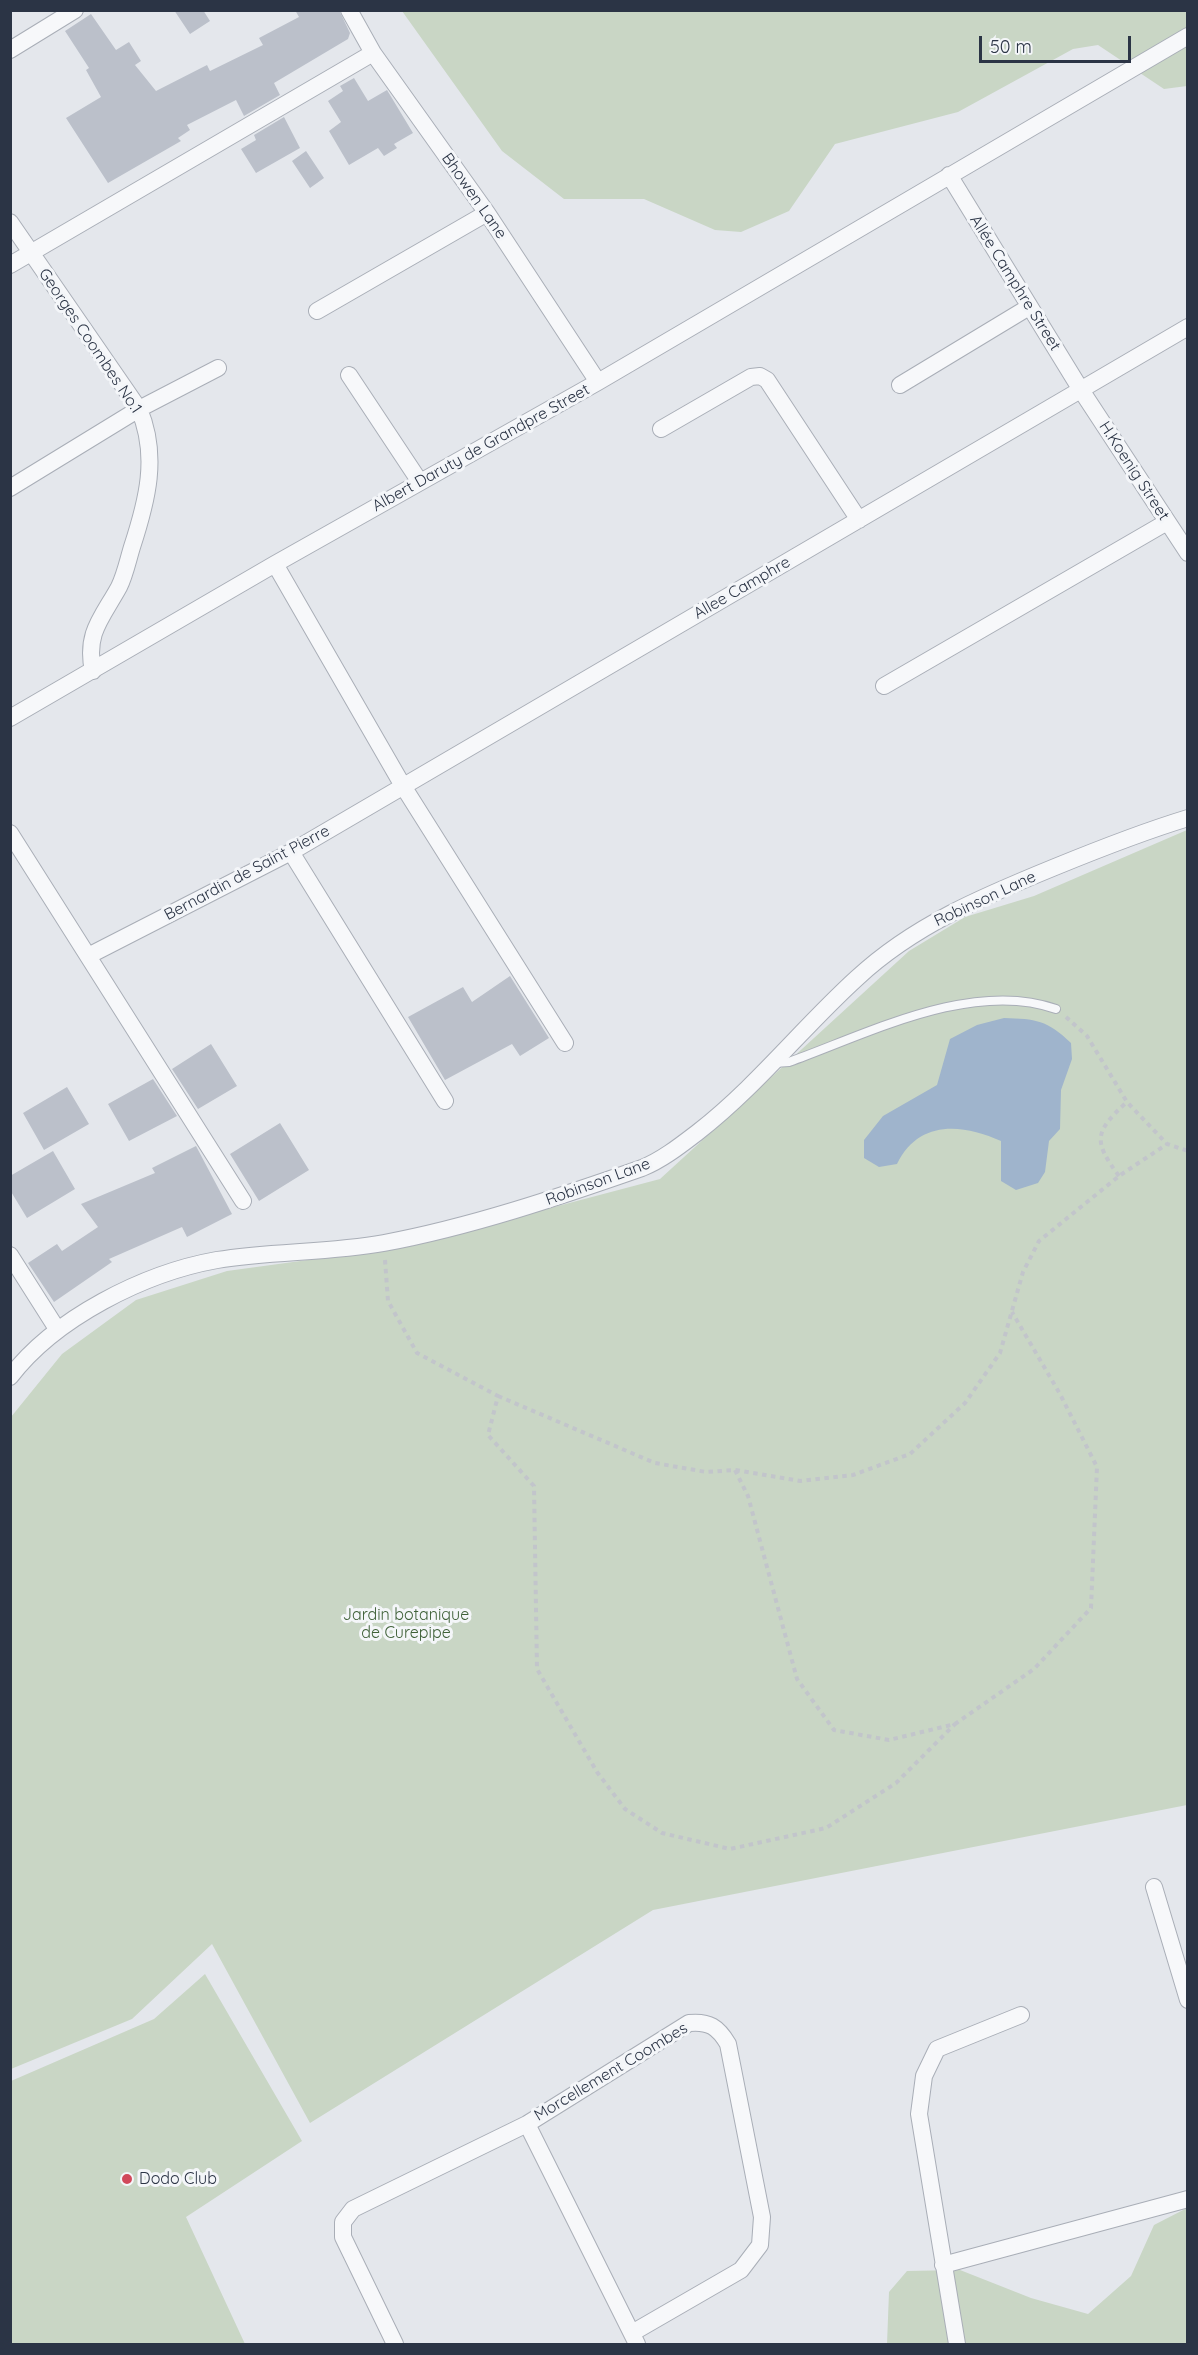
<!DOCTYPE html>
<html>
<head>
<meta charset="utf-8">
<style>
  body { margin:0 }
  #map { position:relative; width:1198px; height:2355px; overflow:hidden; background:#e4e7ec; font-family:Quicksand,sans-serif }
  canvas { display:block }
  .frame { position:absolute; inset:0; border:12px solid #2b3445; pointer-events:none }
  .scale { position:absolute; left:979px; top:36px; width:152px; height:27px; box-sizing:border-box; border:3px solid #2b3445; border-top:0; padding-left:8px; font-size:18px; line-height:21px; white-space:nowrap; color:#2b3445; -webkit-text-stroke:4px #f4f6f9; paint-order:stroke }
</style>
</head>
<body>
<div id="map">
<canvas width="1198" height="2355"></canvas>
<div class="frame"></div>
<div class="scale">50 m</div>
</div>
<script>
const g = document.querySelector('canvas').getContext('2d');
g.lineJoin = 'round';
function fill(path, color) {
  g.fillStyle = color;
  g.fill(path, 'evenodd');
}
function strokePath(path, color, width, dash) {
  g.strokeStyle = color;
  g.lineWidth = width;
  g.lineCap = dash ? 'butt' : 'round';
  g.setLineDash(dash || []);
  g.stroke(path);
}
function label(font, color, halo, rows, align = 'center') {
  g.font = font + ' Quicksand,sans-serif';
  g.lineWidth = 6;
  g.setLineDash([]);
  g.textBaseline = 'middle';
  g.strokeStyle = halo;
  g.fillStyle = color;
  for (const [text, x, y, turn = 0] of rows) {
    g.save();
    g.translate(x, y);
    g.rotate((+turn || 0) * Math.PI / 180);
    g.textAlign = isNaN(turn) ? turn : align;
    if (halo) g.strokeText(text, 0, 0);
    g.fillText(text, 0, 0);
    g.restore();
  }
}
fill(new Path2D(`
  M402,11H1187V86L1164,89L1098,45L1073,49L958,112L835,144L789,211L741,232L715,230L644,199H564L502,151Z
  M1187,830V1805L653,1910L310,2123L212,1944L132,2019L11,2069V1417L62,1354L136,1300L227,1271L403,1247L660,1179L909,951L965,917L1034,896Z
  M205,1974L302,2141L186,2217L245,2344H11V2081L154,2019Z
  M1187,2208V2344H887L889,2292L907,2271L960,2270L1031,2298L1088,2314L1131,2276L1154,2225Z`), '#c9d6c5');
fill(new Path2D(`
  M1004,1018C1036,1019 1047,1020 1071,1043L1072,1059L1061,1090L1060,1129L1049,1141L1045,1172L1038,1183L1016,1190L1001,1181V1141C962,1123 918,1120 897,1164L879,1167L864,1158V1140L883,1116L937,1085L950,1039L977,1025Z`), '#9fb4cc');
fill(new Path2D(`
  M174,10H203L210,21L190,34Z
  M295,10H339L350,33L348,39L274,83L280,95L244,116L236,100L187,125L190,130L178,138L181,141L108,183L66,118L101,97L86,70L89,68L65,31L91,14L116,50L129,42L141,61L135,65L156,91L207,65L210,71L263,45L259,38L299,17Z
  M354,78L368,101L387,90L413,133L394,144L397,148L384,156L378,148L349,165L329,131L341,122L328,101L343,91L340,86Z
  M284,117L300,148L256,173L241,149L256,140L254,135Z
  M306,151L324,178L310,188L292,161Z
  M510,976L549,1038L520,1056L512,1044L445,1080L408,1017L463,987L472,1002Z
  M211,1044L237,1086L198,1109L172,1069Z
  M153,1079L177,1116L129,1141L108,1104Z
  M67,1087L89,1124L44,1150L23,1113Z
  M280,1123L309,1170L259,1201L230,1154Z
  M196,1146L232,1214L187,1237L182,1227L109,1259L112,1262L54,1302L28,1263L57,1244L62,1251L98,1227L81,1204L155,1173L152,1168Z
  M53,1151L75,1189L27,1218L10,1190V1176Z`), '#bbc0ca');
const service = new Path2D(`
  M774,1063L789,1062C867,1034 973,979 1056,1009`);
const minor = new Path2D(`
  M349,10L373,53L487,213L598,382
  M10,50L75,10
  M949,175L1081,390L1188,553
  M10,222L139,409C159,456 147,501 132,547C128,560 125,575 119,587C102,618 85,633 93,671
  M10,265L373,53
  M317,311L487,213
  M349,375L420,482
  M900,385L1029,307
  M661,429L751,377L760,376L767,380L859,520
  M10,488L139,409L218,368
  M275,564L403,786L565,1043
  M884,686L1167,522
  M10,718L275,564L598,382L1188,36
  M10,833L243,1201
  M291,852L445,1101
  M88,956L291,852L1188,327
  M10,1255L57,1329
  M10,1377C55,1318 144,1273 217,1260C272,1251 329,1253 384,1243C470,1227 559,1197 642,1168C662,1160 681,1145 698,1132C757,1086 802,1028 857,978C914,925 984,896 1055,867C1099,849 1142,832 1188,818
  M1154,1887L1188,2000
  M527,2124L637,2344
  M943,2265L1188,2199
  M395,2344L343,2237V2222L353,2209L527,2124L689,2023C709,2021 718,2027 728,2044L762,2217L760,2245L741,2270L632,2333
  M957,2344L919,2114L924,2076L937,2049L1021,2015`);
strokePath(service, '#a9aeb7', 10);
strokePath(minor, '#a9aeb7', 18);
strokePath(new Path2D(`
  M1066,1017L1087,1036L1127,1102L1167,1144L1188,1151
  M1119,1176C1093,1141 1094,1132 1127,1102
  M385,1260L388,1301L417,1353L498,1396L488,1435L534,1486L537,1669L597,1772L625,1809L662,1833L730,1849L826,1828L896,1783L955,1724
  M498,1396L655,1463L706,1472L735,1470L800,1481L853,1475L910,1454L965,1403L1000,1353L1023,1272L1039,1241L1119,1176L1167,1144
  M735,1470L748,1496L797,1679L834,1730L889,1740L955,1724L1034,1669L1091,1608L1097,1467L1060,1394L1012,1312`), '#c2c5cb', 4, [4.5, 4.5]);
strokePath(service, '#f7f8fa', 8);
strokePath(minor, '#f7f8fa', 16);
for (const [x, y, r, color] of [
  [127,2179,6,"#d1495b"]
]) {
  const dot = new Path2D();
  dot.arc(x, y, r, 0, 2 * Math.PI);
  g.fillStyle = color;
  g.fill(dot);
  strokePath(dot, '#f4f6f9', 2);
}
label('16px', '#2b3445', '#f4f6f9', [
  ["Bhowen Lane",474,196,55],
  ["Allée Camphre Street",1015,283,58],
  ["Georges Coombes No.1",90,341,56],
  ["Albert Daruty de Grandpre Street",481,448,-29],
  ["H.Koenig Street",1134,471,57],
  ["Allee Camphre",742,588,-30],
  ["Bernardin de Saint Pierre",247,873,-28],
  ["Robinson Lane",985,899,-25],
  ["Robinson Lane",598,1182,-20],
  ["Morcellement Coombes",611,2072,-31]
]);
label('16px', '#3f6138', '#f4f6f9', [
  ["Jardin botanique",406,1615],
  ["de Curepipe",406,1633]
]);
label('16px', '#2b3445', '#f4f6f9', [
  ["Dodo Club",139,2179]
], 'left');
</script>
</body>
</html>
